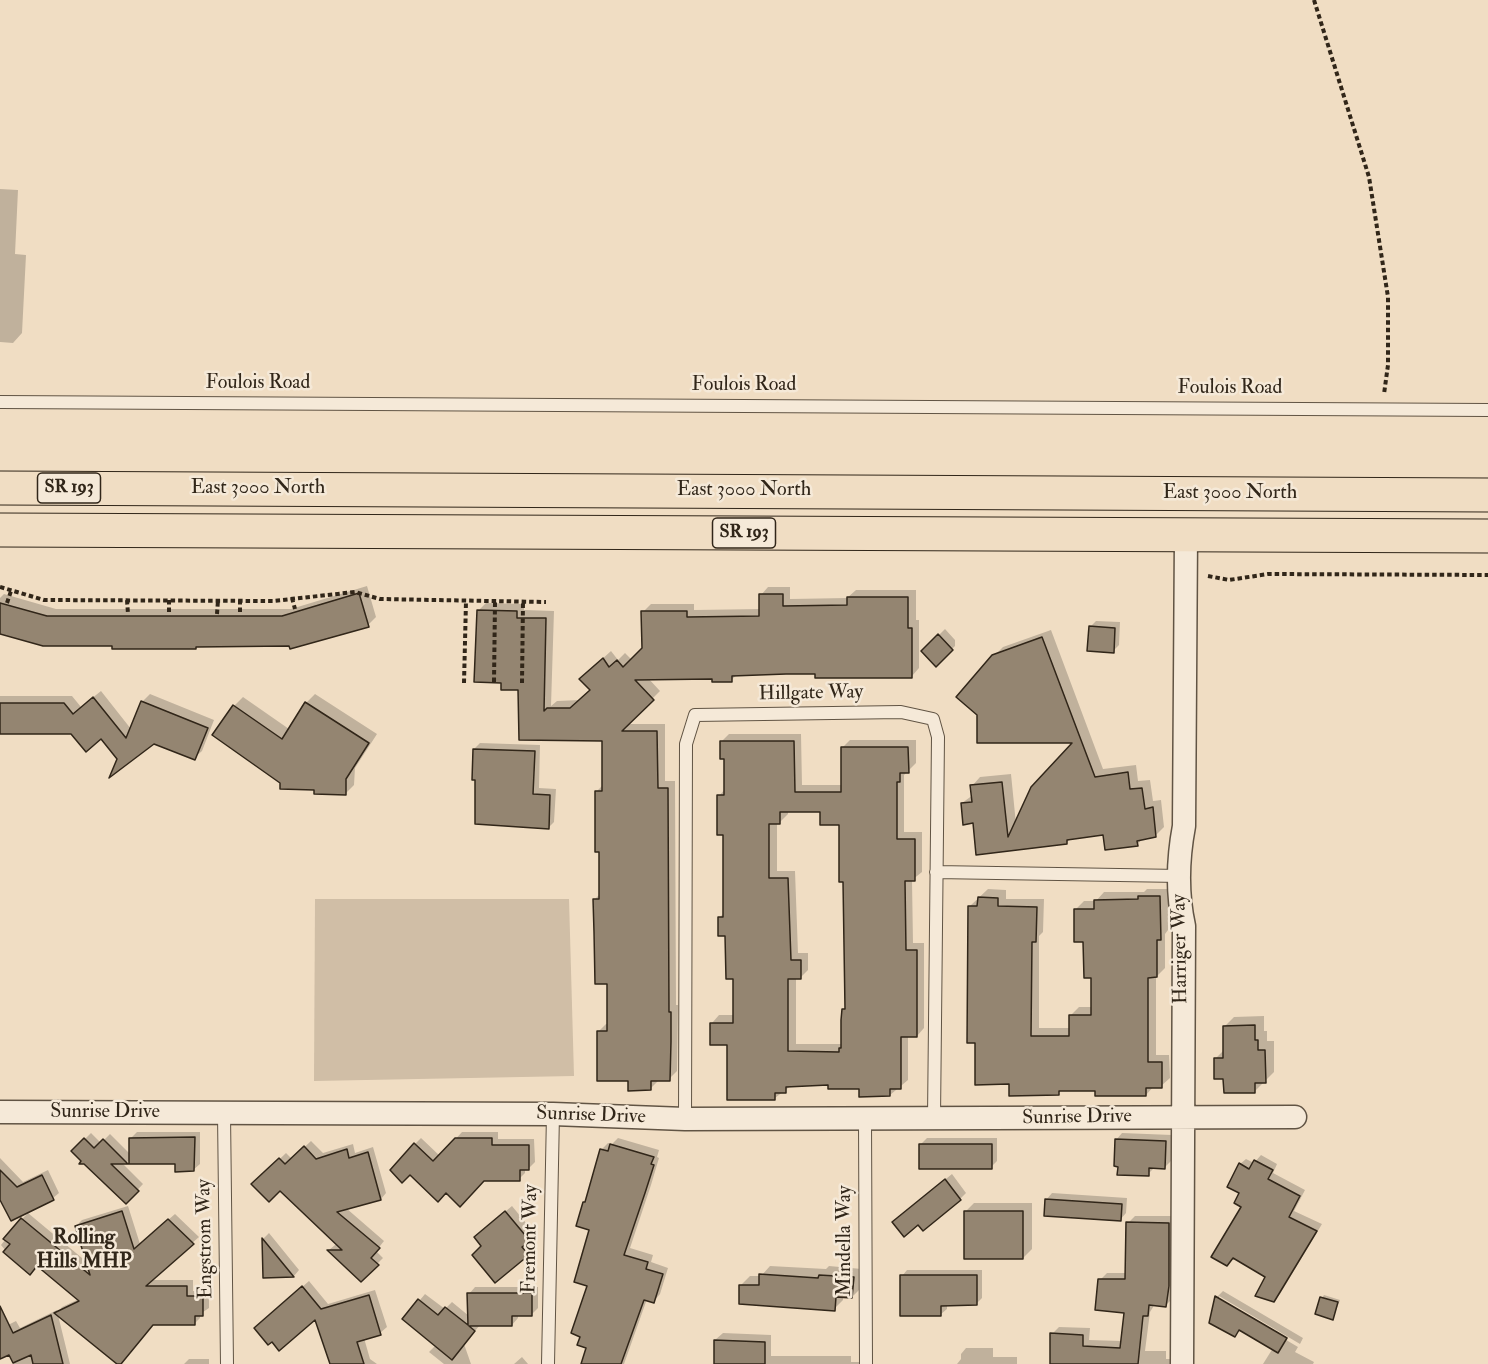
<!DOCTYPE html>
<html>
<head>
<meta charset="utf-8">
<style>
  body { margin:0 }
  canvas { display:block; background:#f0ddc3 }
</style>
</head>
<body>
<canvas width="1488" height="1364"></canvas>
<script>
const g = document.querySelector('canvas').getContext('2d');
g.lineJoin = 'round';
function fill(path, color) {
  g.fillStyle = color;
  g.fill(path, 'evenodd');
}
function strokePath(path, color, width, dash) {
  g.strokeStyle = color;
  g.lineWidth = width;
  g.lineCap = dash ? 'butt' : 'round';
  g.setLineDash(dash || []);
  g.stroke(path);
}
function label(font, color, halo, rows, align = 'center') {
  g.font = font + ' "IM FELL Double Pica",serif';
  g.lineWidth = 5;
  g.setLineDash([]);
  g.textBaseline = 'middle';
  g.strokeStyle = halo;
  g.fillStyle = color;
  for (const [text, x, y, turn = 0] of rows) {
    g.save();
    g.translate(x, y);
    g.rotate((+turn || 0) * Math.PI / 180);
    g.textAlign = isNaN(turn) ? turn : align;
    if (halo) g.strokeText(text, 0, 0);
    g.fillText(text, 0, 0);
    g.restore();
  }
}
fill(new Path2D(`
  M315,899H569L574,1076L314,1081Z`), '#d0bea6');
fill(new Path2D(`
  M0,189L18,190L15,254L26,255L22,333L13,343L0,342Z
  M367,586L376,617L368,625L290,644L113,645L0,632V598L4,594L56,609H291Z
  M768,587H790V599L847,598L856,590H916V620H919V668L912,676L817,673L738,674L731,680L714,677L648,678L660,691L627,724H665V781H675L676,1005H678L677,1071L669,1079L658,1081L650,1089L629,1079L598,1032L606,1024H609V982L595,899L600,894V851L596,792L604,784V740L520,739V689L502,682L478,611L486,603L524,604V610L554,611L551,706L557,701L580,700L591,689L589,671L611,651L618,660L625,653L632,660L643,649V612L651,604H694V610L761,609V595Z
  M1096,621L1120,622L1119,645L1113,651L1090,627Z
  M945,629L955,640V646L936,665L923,651Z
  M1051,630L1103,769L1136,765L1138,781L1150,780L1153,801L1161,800L1164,827L1156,835L1143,838L1137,845L1104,833L1071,838L1066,843L977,853L974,822L962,803L973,795L972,786L980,777L1011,774L1016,824L1076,741L994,656L1003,647Z
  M101,691L131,729L142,702L150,694L214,720L202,751L194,758L154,742L119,759L101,737L72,732L0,733V696H72L81,707Z
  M315,694L377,734L355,768L354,785L345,794L282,782L234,706L243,697L289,729L306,703Z
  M729,734H801L802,785H842V748L850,740H916V763L904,775V832H922V872L912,880L913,943H924V1028L917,1036H908V1080L890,1095L830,1084L792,1085L775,1098L712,1023L719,1015H735L734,978L727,934L719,918L725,912L724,834L719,796L725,789V758L721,742ZM788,810H822L840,824L845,880L846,1007L844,1010L843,1044H796V978H800L808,970V953H798L795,871H777V822H780L788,814Z
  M480,743L540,745L539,788L556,789L554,822L548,828L474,749Z
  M988,889L1006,890V899H1044L1043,932L1039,936V1028H1070V1016L1079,1007H1092V976L1075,910L1084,901H1096L1104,892H1144L1147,889H1168V930L1165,934V968L1156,977V1055H1169L1170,1078L1161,1086H1154L1146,1095L1097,1089H1062L1058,1094L1010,1083L970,906Z
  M1264,1016V1031H1267V1041H1274V1072L1254,1092L1225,1078L1216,1058L1225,1049V1026L1234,1017Z
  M137,1132H200V1164L193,1170L177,1162L131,1159L127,1162H121L143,1184L126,1202L73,1151L91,1133L101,1143L110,1134L131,1155V1138Z
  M462,1132H498V1139H534L535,1162L529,1168H525V1173L519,1179H484L460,1205L415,1144L421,1138L440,1156Z
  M1122,1133L1172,1135L1171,1161L1165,1167L1154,1168L1148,1174L1116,1140Z
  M618,1138L659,1150L657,1157L659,1158L651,1185L630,1248L653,1255L651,1262L668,1268L660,1294L654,1301L647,1299L624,1364H582L588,1347L591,1229L587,1200L601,1150L608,1143L612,1144Z
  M927,1138H997V1161L991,1167L920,1145Z
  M311,1141L323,1153L353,1144L355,1153L373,1147L386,1193L381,1199L346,1208L384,1241L376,1251L383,1258L361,1280L329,1250L335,1245H339L280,1189L254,1184L286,1153L292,1159Z
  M1261,1155L1277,1164L1273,1173L1305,1190L1294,1211L1322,1224L1280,1294L1274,1300L1267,1277L1234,1257L1227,1264L1243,1206L1240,1164L1246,1159L1254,1163Z
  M0,1158L23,1182L48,1170L59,1193L53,1198L0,1197Z
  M952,1174L966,1193L960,1199L923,1229L918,1223L900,1216Z
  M1052,1193L1127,1198L1126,1213L1120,1220L1046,1200Z
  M974,1203H1032V1249L1023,1258L965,1212Z
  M128,1206L140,1244L175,1214L199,1237L150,1280H193V1291H209V1308L200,1314V1318L194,1324H154L120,1364L58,1315L70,1364H13L10,1352L0,1357V1329L16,1321L20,1328L57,1310L58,1312L62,1307L79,1299L38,1265L10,1256L1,1245L22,1219L28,1213L88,1263L76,1226L82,1220Z
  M512,1206L535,1234L528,1241L534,1248L528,1254L482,1231Z
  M1135,1216H1176L1173,1298L1166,1305L1155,1304L1150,1312L1145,1351H1166V1359H1176V1364H1051L1052,1334L1059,1327L1090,1328L1089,1340L1122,1341L1125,1312L1100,1280L1107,1273H1127L1128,1223Z
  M269,1233L299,1270L294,1276H264L263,1239Z
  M770,1266L826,1269L829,1266L862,1269L861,1288L852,1297L843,1296V1300L834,1309L741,1285L750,1276H761Z
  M907,1270H982V1298L976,1304L947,1305V1309L941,1314L902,1276Z
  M309,1281L328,1304L375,1290L387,1327L380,1333L364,1338L370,1359L377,1364H331L316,1317L262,1322Z
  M475,1287H538V1308L532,1314H518V1318L512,1325H480L464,1344L471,1364H444L429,1352L436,1345L404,1319L425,1294L445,1309L452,1302L469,1316V1294Z
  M1223,1291L1303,1338L1300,1344L1219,1296V1300L1298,1347L1295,1352L1314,1362L1313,1364H1263L1273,1348L1241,1330L1235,1335L1211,1322L1217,1297Z
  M1324,1295L1340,1300L1333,1318L1322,1298Z
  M723,1333L771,1335V1356H851V1362H859V1364H715V1340Z
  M966,1348H993V1357H1017V1364H957L961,1359V1354Z
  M522,1357L528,1364H514Z
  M189,1359H209V1364H184Z`), '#0003');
const building = new Path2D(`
  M359,593L369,627L290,649L289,646L196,647V649H112V646H43L0,634V603L47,616H282Z
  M759,594H783V606L847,605V597H908V628H912V678H815V674H786L732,676V682H712V679L635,680L654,700L622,731H657L658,788H668L669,1012H671V1042L670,1081H651V1090L628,1091V1081H597V1031H607V984H595L594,932L593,899H599V852H595V791H602V741L519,740L518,690H501V683L474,682L477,610L517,611V618H546L544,711L547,708H570L590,690L579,679L603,658L609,667L617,660L623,667L642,648L641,611H687V617L759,616Z
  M1089,626L1115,628L1114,653L1087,651Z
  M938,634L953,650L936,667L921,651Z
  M1042,637L1095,777L1128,772L1130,789L1142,788L1145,809L1153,807L1156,837L1137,841L1138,846L1105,850L1103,835L1067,840V844L976,855L973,823L963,825L961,803L972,802L970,785L1002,782L1008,837L1031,787L1072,743H977V715L956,697L992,655Z
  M93,697L126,738L141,701L208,728L195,760L154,744L109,778L117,759L101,739L86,752L71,734H0V703H64L73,714Z
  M305,702L369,743L346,779V795L314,794V790L280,789V783L212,735L233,705L282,739Z
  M720,741H794L795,792H841V747H908L909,773H900V782H897V839H915V881H905L906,950H917V1037H901V1089H890V1096L859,1097V1089H828V1085L786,1087V1093H775V1100H727V1045H710V1023H733V979H726L725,936H718V917H723V835H717V795H724V759H720ZM780,812H820V825H839V882H843L845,1009H842L841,1020V1048H839V1052L788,1051V979H801V960H791L788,878H769V824H780Z
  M473,749L535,751L533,794L550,795L549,829L475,824V780H472Z
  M1138,896H1160L1161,940H1157V977L1148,978V1062H1162V1088H1146V1096H1095V1091H1059V1095L1009,1096V1084L975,1085V1043H967L968,906H977L978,897L998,898V906L1037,907L1036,942H1032L1031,1036H1069V1015H1091V978H1084L1083,942H1074V909H1094V900L1138,899Z
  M1255,1025V1040H1258V1050H1265L1266,1083H1255V1093H1224L1223,1079H1214V1058H1223V1026Z
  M195,1137L194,1171L175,1172V1164H129V1138Z
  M84,1138L94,1148L103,1139L128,1164H111L139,1191L126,1204L84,1164H79L81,1161L71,1151Z
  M455,1138H492V1145H529V1170H520V1181H484L460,1207L446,1193L438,1202L410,1175L402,1183L390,1170L414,1143L433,1161Z
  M1115,1139L1166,1141L1165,1169L1149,1168V1176L1117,1175L1118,1167L1114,1166Z
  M610,1144L654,1157L651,1164L654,1165L645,1193L624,1255L648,1262L646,1269L663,1274L654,1303L644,1300L621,1364H581L586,1348L577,1345L580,1337L571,1333L587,1286L574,1282L589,1230L576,1226L583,1202H585L600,1149L608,1151Z
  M919,1144H992V1169H919Z
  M304,1146L316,1159L347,1149L349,1158L368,1152L381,1200L337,1212L380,1248L371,1258L379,1265L361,1282L327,1250H342L280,1191L269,1202L251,1184L279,1158L285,1164Z
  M1254,1160L1273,1170L1268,1179L1300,1196L1289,1217L1317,1231L1274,1302L1255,1296L1265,1277L1233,1258L1227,1266L1211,1257L1241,1207L1234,1203L1239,1193L1227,1187L1239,1163L1249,1169Z
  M0,1170L17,1187L42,1175L54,1200L11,1221L0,1200Z
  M945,1179L961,1200L923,1231L918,1225L904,1237L892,1222Z
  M1045,1199L1122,1204L1121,1221L1044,1216Z
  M122,1211L134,1249L168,1219L194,1244L146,1286H187V1296H203V1316H195V1325H153L121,1364H117L54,1313L79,1301L37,1266L30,1275L3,1252L10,1244L3,1239L21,1218L90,1275L75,1226Z
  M505,1211L530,1241L522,1247L529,1255L495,1283L472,1255L481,1246L474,1237Z
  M964,1211H1023V1259H964Z
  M1126,1222L1169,1223V1286L1166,1307L1149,1305L1148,1316H1143L1138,1364H1050V1333L1083,1335V1346L1120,1348L1124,1313L1095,1310L1098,1279H1125Z
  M262,1238L294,1277L263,1278Z
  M759,1274L818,1278L819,1275L854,1277L852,1298L836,1297L835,1311L739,1304V1285H759Z
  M900,1275H977V1305L941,1306V1316H900Z
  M302,1286L321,1309L369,1295L381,1335L357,1342L364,1364H330L315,1320L279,1351L272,1342L268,1345L254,1328Z
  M467,1293H532V1316H512V1326H469L475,1331L452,1360L402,1319L418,1299L438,1315L445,1307L468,1325Z
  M1215,1296L1287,1338L1278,1353L1239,1330L1235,1337L1209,1323Z
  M1320,1297L1338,1302L1333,1320L1315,1314Z
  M0,1306L13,1333L51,1315L63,1364H33L31,1355L13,1363L9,1355L0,1359Z
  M714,1340L765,1342V1364H714Z`);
fill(building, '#948571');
strokePath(building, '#312619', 1.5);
const lane = new Path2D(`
  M0,402L1488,410
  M936,872L1180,876
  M224,1114L227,1364
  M685,1119L686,744L695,715L901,712L933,719L938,737L934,1117
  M865,1119L866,1364
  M548,1364L553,1114`);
const street = new Path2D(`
  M0,1112L553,1114L685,1119L1295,1117
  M1182,1364L1184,926C1177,894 1178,858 1184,826L1186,535`);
const primary = new Path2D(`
  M0,488L1488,495
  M0,530L1488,536`);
strokePath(lane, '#615444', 14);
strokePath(street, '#615444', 25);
strokePath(primary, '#312619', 35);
strokePath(new Path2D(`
  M1314,0L1369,177L1388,297V365L1384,394
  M1208,576L1229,580L1268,574L1488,575
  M0,587L44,600L273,601L355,592L380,599L546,602
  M292,598L295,609
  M127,600L128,614
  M169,600V614
  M240,600V614
  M7,603L11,591
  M217,614L218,600
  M494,682L495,602
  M464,683L466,601
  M522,683L523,602`), '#312619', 4, [4.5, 3]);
strokePath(lane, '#f5e9d8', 12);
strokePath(street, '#f5e9d8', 22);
strokePath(primary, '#f0ddc3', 33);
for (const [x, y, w] of [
  [69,488,63],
  [744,533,63]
]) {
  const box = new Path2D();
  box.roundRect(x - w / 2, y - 15, w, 30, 4.5);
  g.fillStyle = '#f5e9d8';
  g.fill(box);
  strokePath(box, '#312619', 1.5);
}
label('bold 18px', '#312619', null, [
  ["SR 193",69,488],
  ["SR 193",744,533]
]);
label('20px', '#312619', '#f5e9d8', [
  ["Foulois Road",258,384],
  ["Foulois Road",744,386],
  ["Foulois Road",1230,389],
  ["East 3000 North",258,489],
  ["East 3000 North",744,491],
  ["East 3000 North",1230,494],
  ["Hillgate Way",811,694,-1],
  ["Harriger Way",1181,949,-91],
  ["Sunrise Drive",105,1113],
  ["Sunrise Drive",591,1116,2],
  ["Sunrise Drive",1077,1118,-1],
  ["Engstrom Way",206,1239,-91],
  ["Fremont Way",531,1239,-89],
  ["Mindella Way",846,1241,-90]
]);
label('bold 21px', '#312619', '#f5e9d8', [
  ["Rolling",84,1238],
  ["Hills MHP",84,1262]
]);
</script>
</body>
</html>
